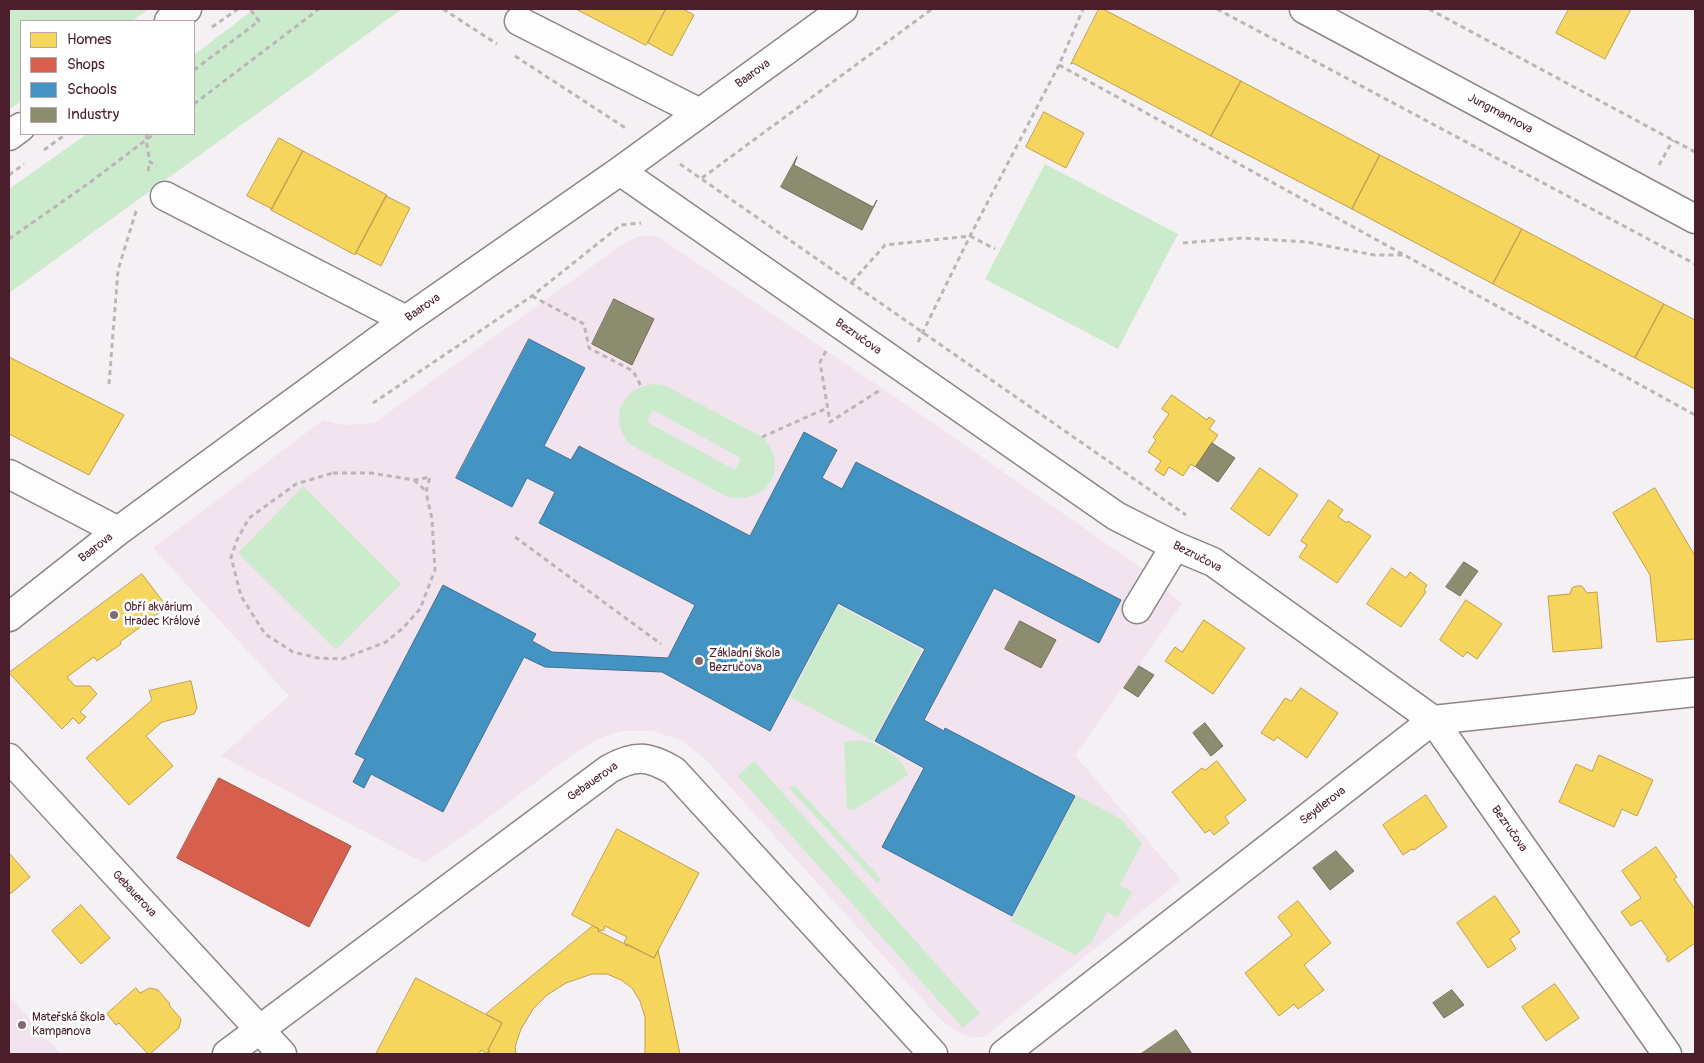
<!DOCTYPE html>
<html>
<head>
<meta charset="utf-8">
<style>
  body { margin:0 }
  #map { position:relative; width:1704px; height:1063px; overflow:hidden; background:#f5f0f4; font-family:Pangolin,sans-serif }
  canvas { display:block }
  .frame { position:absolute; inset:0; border:10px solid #4a1f2b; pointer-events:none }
  .legend { position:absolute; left:20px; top:20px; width:175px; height:115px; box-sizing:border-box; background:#fff; border:1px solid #b7a5aa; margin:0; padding:6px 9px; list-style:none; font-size:15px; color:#4a1f2b }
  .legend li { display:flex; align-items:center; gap:10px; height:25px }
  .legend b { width:25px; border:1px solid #b7a5aa }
</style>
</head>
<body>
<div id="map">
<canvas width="1704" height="1063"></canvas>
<div class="frame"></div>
<ul class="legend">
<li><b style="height:14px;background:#f6d55c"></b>Homes</li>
<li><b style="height:14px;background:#d6604d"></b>Shops</li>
<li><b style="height:14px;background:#4393c3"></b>Schools</li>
<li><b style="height:14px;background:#8c8c6e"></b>Industry</li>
</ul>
</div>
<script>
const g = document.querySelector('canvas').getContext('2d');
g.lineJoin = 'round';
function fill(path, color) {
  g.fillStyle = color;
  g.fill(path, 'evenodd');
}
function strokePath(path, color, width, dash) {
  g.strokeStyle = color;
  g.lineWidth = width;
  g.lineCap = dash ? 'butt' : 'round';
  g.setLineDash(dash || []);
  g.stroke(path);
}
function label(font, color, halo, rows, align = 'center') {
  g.font = font + ' Pangolin,sans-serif';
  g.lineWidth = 5;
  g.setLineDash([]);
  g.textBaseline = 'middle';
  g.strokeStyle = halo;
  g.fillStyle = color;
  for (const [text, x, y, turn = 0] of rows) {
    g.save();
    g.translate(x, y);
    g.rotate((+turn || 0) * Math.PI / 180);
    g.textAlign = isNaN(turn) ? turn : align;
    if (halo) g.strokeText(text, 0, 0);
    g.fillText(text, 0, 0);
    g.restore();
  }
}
fill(new Path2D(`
  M638,236H657L920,414L1140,567L1182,604L1075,755L1181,880L984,1037H971L959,1033L942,1021L705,759L681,740L653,731H621L597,739L568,758L473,829L424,863L221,756L289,696L153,548L323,420L343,425L374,423L623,244Z
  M9,996L61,1054H9Z`), '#f1e4ee');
fill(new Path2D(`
  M9,9H149L132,21H21V101L9,110Z
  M254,9H402L9,293V189L87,134H194V55Z
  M1045,164L1178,234L1118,349L985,279Z
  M652,384L664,385L764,438C791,471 765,506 726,496L629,444C609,418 620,390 652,384ZM653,410L741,458L735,470L647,422Z
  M303,486L401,584L336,650L238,553Z
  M838,605L922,650L873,741L790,697Z
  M856,740C878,742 900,754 908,775L854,810L847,808L844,742Z
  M754,761L980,1013L963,1028L738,776Z
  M794,785L881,879L877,883L789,788Z
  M1076,795L1121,819L1142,843L1120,885L1132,892L1118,917L1107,912L1091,943L1075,955L1011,921Z`), '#ccebcd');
const homes = new Path2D(`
  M576,9H666L646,45Z
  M666,9H683L694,15L672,56L648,43Z
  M1099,9H1103L1241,81L1211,136L1073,63L1071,64Z
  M1569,9H1631L1605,59L1556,33Z
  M1241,81L1380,155L1352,209L1211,136Z
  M1044,112L1084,133L1066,168L1026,147Z
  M279,138L303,151L272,209L247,196Z
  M303,151L387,195L355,255L271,210Z
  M1380,155L1522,229L1493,284L1352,209Z
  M386,196L410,208L381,266L356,253Z
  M1522,229L1664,304L1635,358L1493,284Z
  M1664,304L1695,320V389L1635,358Z
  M9,357L124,415L89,475L9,434Z
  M1172,395L1207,420L1209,417L1215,421L1209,429L1218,435L1195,467L1191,464L1183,476L1169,467L1164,476L1155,470L1161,461L1148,452L1156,440L1153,437L1169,414L1162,409Z
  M1260,468L1298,495L1269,536L1231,509Z
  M1655,488L1695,556V639L1657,642L1650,575L1613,513Z
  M1329,500L1343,510L1338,517L1347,523L1348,521L1371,536L1337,583L1299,557L1307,545L1301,541Z
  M1392,568L1406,578L1410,572L1427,585L1424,590L1426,592L1401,627L1367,604Z
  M142,574L167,607L120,642L121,644L97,661L94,657L67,677L75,686H90L97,694L80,712L86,717L79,724L73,718L62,729L9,673Z
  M1577,586H1582L1587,593L1597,592L1602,648L1553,652L1548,596L1570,594L1572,588Z
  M1466,600L1502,624L1477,659L1467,652L1463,657L1440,640Z
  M1204,620L1245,648L1213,694L1165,661L1175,647L1182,652Z
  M191,681L197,708L194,714L162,722L146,736L173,766L129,805L86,758L152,700L149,691Z
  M1301,688L1338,713L1307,758L1277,737L1274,741L1261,733L1285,698L1291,701Z
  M1599,755L1653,780L1637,816L1622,809L1614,827L1559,802L1576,764L1592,771Z
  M1217,761L1246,800L1225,817L1229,823L1214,835L1210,830L1205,833L1172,792L1202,768L1205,770Z
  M1426,795L1447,827L1414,850L1412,849L1403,855L1383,825Z
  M617,829L699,873L654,958L627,944V946L625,945L626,944L624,942L627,937L605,926L603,931L601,930L599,932L598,931L599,929L572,915Z
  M1656,847L1677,877L1674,879L1695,909V943L1668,962L1666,959L1668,958L1641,920L1631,926L1621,912L1641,898L1622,871Z
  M9,853L30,877L9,895Z
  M1495,896L1520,932L1510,939L1516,949L1488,968L1457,923Z
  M1298,901L1331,943L1304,965L1324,990L1298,1009L1294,1004L1279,1016L1245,973L1292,935L1278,917Z
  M81,905L110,938L81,964L52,931Z
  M593,926L599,929L598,931L654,958L658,950L680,1054H645V1017L640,1001L632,988L621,980L607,974H592L566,983L547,995L533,1009L521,1029L515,1047L516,1054H488L490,1051L488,1050L502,1023L486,1014Z
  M416,978L502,1023L488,1050L489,1052L486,1053L481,1050L479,1054H376Z
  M1555,984L1579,1018L1546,1041L1522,1007Z
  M136,988L140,993L150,988L158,990L170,1004L169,1005L181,1019L179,1028L150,1054H148L119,1023L116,1025L107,1014Z`);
fill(homes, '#f6d55c');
strokePath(homes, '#c29e4d', 1);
const shops = new Path2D(`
  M219,778L351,846L309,927L177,858Z`);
fill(shops, '#d6604d');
strokePath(shops, '#ac4c43', 1);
const schools = new Path2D(`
  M529,339L585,368L544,446L571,460L579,446L750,536L804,432L837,450L822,478L842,489L856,462L1121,600L1099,643L994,588L924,720L944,731L945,728L1075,796L1012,916L882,847L924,768L875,741L925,649L838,603L770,731L662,672L545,667L524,657L443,812L371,774L364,788L353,782L365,759L355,754L443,585L536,634L532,641L552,652L668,658L695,605L539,523L555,492L527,478L512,507L456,478Z`);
fill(schools, '#4393c3');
strokePath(schools, '#457095', 1);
const industry = new Path2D(`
  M797,157L794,165L873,207L877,200L862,230L781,187Z
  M614,299L654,319L632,365L592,344Z
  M1212,443L1235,458L1218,482L1196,467Z
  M1464,562L1478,571L1460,596L1446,587Z
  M1020,621L1056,640L1041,668L1005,649Z
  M1139,666L1154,675L1138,697L1124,688Z
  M1205,723L1223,746L1211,756L1193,733Z
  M1336,851L1354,871L1330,890L1313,868Z
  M1452,990L1464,1005L1444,1018L1433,1003Z
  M1176,1030L1192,1054H1141Z`);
fill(industry, '#8c8c6e');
strokePath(industry, '#786b5a', 1);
const minor = new Path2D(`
  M1304,9L1695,219
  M519,21L700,113
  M620,171L1116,516L1175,546L1213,562L1433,720L1667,1054
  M165,196L406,320
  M9,474L118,531
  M1137,609L1175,546
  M9,617L118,531L406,320L620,171L843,9
  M9,758L282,1054
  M227,1054L609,769C636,754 649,756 674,771L933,1054
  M1004,1054L1433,720L1695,692`);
const major = new Path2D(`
  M169,21L187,9
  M9,136L21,127`);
strokePath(minor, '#8f8589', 31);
strokePath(major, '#8f8589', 31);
strokePath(new Path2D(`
  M443,9L497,44
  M1217,9L1695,264
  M1429,9L1695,152
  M212,27L238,9
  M515,56L627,129
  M1059,65L1695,415
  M194,70L259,21L250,9
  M194,104L319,9
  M147,134L146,140L150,162L157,166
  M44,150L66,134
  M680,164L1186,515
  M1659,165L1673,140
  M148,171L150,162
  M9,175L24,164
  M702,178L932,9
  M9,239L89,183L154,134
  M1183,243L1243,238L1307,242L1374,255H1403
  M852,282L885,245L970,236L995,249
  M532,296L584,324L589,348L633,371L641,386
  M918,342L970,236L1059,65L1083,9
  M826,351L820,362L830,422L880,390
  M109,384L118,270L137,208
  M373,403L532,296L621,225L641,223
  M762,437L827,408
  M333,473H371L414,480L430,477L426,492L432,519L435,570L420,609L403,628L386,642L342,659L318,658L293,652L265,634L241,596L231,557L237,540L249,518L296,484Z
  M414,480L426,491
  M515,537L661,644`), '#bbb5b8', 3, [5, 4]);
strokePath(minor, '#fefdfd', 28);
strokePath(major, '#fefdfd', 28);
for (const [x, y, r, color] of [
  [114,615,5,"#866871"],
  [699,661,5,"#866871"],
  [22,1025,5,"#866871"]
]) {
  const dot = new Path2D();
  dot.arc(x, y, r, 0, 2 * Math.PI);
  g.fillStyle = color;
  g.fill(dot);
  strokePath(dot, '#fff', 2);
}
label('12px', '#4a1f2b', '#fff', [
  ["Baarova",753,74,-36],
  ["Jungmannova",1500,114,28],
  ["Baarova",423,308,-35],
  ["Bezručova",858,337,35],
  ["Baarova",96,548,-38],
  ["Bezručova",1197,557,27],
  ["Gebauerova",593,782,-35],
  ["Seydlerova",1323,806,-38],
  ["Bezručova",1509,829,55],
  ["Gebauerova",134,894,47]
]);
label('12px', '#4a1f2b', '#fff', [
  ["Obří akvárium",124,608],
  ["Hradec Králové",124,622],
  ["Základní škola",709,654],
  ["Bezručova",709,668],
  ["Mateřská škola",32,1018],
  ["Kampanova",32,1032]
], 'left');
</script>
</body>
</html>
